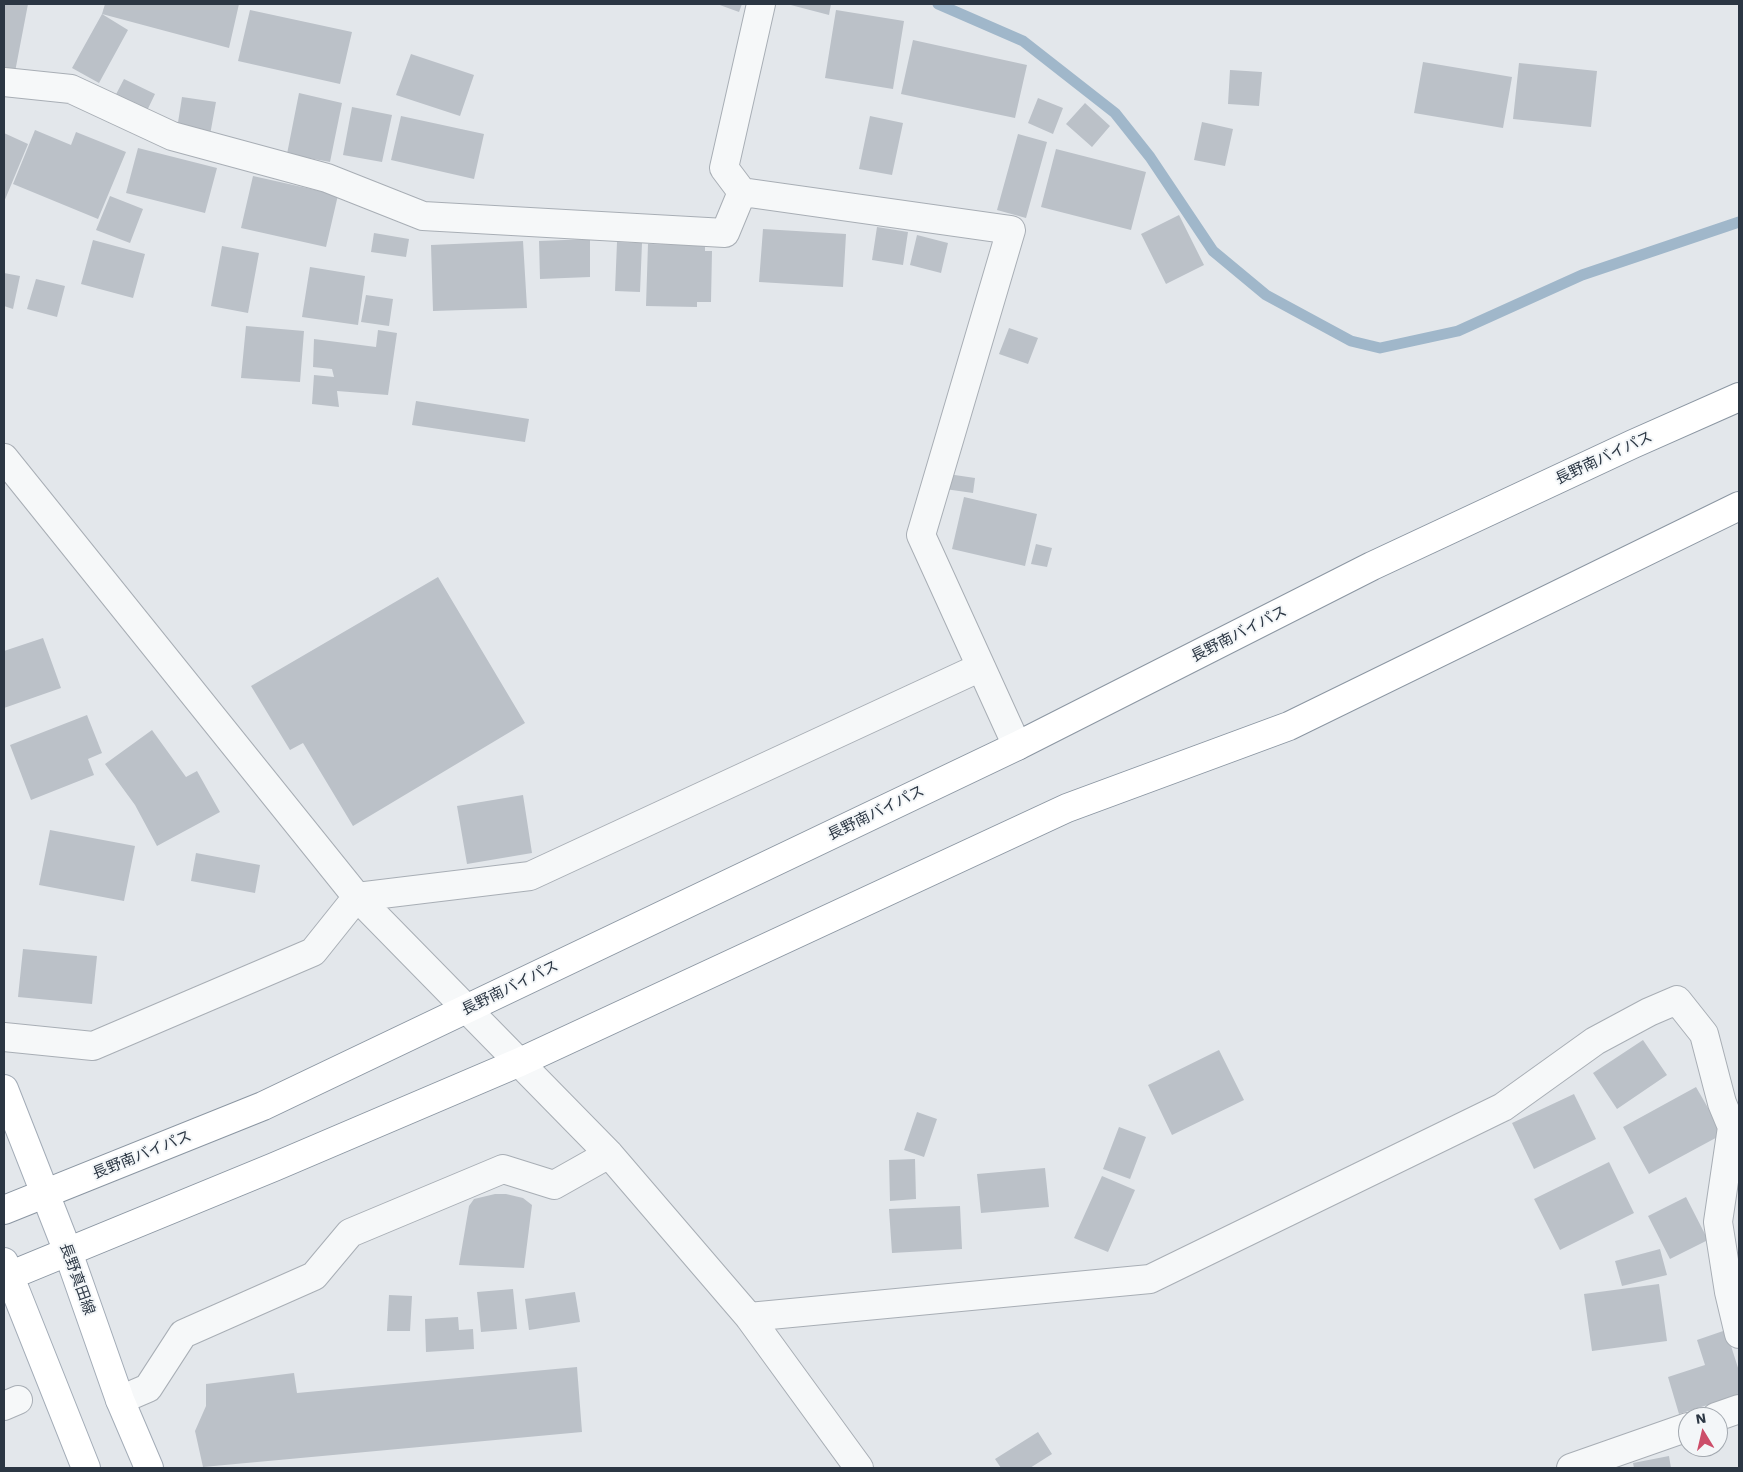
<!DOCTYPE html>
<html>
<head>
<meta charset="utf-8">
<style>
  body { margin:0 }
  #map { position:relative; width:1743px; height:1472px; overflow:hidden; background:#e3e7eb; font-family:"Work Sans",sans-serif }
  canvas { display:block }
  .frame { position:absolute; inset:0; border:5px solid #2b3643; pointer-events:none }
  .north { position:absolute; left:1678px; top:1407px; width:50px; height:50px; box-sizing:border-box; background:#f3f6f8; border:1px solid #a3a9b0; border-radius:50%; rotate:351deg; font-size:14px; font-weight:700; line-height:20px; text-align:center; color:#2b3643 }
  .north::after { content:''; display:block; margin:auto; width:18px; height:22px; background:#cc4d69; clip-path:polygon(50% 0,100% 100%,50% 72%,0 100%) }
</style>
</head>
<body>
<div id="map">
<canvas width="1743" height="1472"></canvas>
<div class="frame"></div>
<div class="north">N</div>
</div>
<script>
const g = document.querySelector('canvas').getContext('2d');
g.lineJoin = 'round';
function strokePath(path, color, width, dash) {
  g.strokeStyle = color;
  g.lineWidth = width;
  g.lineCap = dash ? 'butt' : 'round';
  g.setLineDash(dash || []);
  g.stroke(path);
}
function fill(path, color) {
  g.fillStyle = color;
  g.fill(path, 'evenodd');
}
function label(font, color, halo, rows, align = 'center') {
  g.font = font + ' "Work Sans","Noto Sans JP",sans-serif';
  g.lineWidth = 4;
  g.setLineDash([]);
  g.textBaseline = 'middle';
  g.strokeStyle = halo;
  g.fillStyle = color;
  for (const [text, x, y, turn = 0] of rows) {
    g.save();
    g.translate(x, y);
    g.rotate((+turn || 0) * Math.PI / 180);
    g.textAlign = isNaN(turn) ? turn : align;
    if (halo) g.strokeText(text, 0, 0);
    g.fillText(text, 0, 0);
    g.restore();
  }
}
strokePath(new Path2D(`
  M938,4L1023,41L1115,113L1150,157L1213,251L1266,295L1351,341L1380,348L1458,331L1582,275L1739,222`), '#a0b7ca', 11);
fill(new Path2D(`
  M4,4H28L15,72L4,70Z
  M105,4H239L229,48L102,14Z
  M717,4H742L739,12Z
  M787,4H831L829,15Z
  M250,10L352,32L340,84L238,61Z
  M836,10L904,21L893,89L825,78Z
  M102,14L128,30L99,83L72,68Z
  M913,40L1027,65L1015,118L901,94Z
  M411,54L474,75L460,116L396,95Z
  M1423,62L1512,77L1503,128L1414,113Z
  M1519,63L1597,71L1591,127L1513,119Z
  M1230,70L1262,72L1259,106L1228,104Z
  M124,79L155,94L144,117L112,102Z
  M299,93L342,103L330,162L287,154Z
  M182,97L216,102L210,135L177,129Z
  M1038,98L1063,108L1053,134L1028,123Z
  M1085,103L1110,126L1092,147L1066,124Z
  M352,107L392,115L382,162L343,155Z
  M401,116L484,134L474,179L391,160Z
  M870,116L903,123L892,175L859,169Z
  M1202,122L1233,129L1225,166L1194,160Z
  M35,130L71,145L76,132L126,152L98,219L13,184Z
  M4,133L28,144L4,202Z
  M1018,134L1047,142L1026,218L997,210Z
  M138,148L217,168L205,213L126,193Z
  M1056,149L1146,172L1131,230L1041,207Z
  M253,176L338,195L326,247L241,228Z
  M110,196L143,209L130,243L96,230Z
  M1179,215L1204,265L1166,284L1141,234Z
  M877,227L908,232L903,265L872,260Z
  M763,229L846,234L843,287L759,282Z
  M374,233L409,239L406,257L371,252Z
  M917,235L948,243L941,273L910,265Z
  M590,239V277L540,279L539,241Z
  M93,240L145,254L133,298L81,284Z
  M523,241L527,308L433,311L431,245Z
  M617,242L642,243L640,292L615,291Z
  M648,244L705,245V251H712L711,302H697V307L646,306Z
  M222,246L259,253L248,313L211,306Z
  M310,267L365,276L358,325L302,317Z
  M4,273L20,276L13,309L4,306Z
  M36,279L65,286L57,317L27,309Z
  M366,295L393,299L389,326L361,322Z
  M246,326L304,331L300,382L241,378Z
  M1009,328L1038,338L1028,364L999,354Z
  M378,330L397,333L388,395L337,391L339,407L312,404L314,375L334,377L332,369L313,367L314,339L376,347Z
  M416,401L529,419L525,442L412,425Z
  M948,474L975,478L973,493L945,489Z
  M964,497L1037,514L1025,566L952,549Z
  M1036,544L1052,548L1047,567L1031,564Z
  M438,577L525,723L353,826L303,743L290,750L251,686Z
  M43,638L61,688L4,708V651Z
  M87,715L102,753L88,759L94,775L31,800L10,745Z
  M152,730L186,777L197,771L220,812L157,846L135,805L105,764Z
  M523,795L532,853L467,864L457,806Z
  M50,830L135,846L124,901L39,885Z
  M196,853L260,865L255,893L191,881Z
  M23,949L97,956L92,1004L18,997Z
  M1643,1040L1667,1075L1617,1109L1593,1073Z
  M1219,1050L1244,1100L1172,1135L1148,1085Z
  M1696,1087L1723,1134L1649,1174L1623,1127Z
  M1574,1094L1596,1139L1534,1169L1512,1123Z
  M917,1112L937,1119L924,1157L904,1150Z
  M1119,1127L1146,1137L1130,1179L1103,1169Z
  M915,1159L916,1199L890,1201L889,1160Z
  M1609,1162L1634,1213L1560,1250L1534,1199Z
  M1045,1168L1049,1207L981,1213L977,1174Z
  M1102,1176L1135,1190L1108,1252L1074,1238Z
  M495,1194H506L523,1198L532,1205L524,1268L459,1265L469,1206L474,1199Z
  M1686,1197L1708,1240L1670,1259L1648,1216Z
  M960,1206L962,1249L892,1253L889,1209Z
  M1660,1249L1667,1275L1622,1286L1615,1261Z
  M1659,1284L1667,1341L1592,1351L1584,1294Z
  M513,1289L517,1329L481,1332L477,1292Z
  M575,1292L580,1322L529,1330L525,1299Z
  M389,1295L412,1296L410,1331H387Z
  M458,1317L459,1330L473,1329L474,1349L426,1352L425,1319Z
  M1726,1330L1739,1371V1395L1679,1414L1668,1377L1705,1365L1697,1340Z
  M577,1367L582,1432L203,1467L195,1431L206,1406V1384L294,1373L297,1393Z
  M1038,1432L1052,1454L1030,1468H1001L995,1459Z
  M1669,1456L1671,1468H1634L1633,1463Z`), '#bbc1c8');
const minor = new Path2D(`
  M4,82L71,89L172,136L327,178L423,216L725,233L742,192L1011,230L921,535L1017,746
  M742,192L724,168L761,4
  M4,458L357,897L609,1154L749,1317L859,1468
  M4,1037L93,1046L313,952L357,897L530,876L981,667
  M749,1317L1150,1279L1503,1107L1595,1041L1649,1012L1677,1000L1704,1034L1722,1103L1732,1127L1718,1222L1729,1292L1739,1334
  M120,1400L148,1388L183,1334L314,1276L350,1233L503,1169L554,1185L609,1154
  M4,1406L18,1400
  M1716,1417L1739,1409
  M1571,1468L1688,1427`);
const major = new Path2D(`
  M4,1089L68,1252L120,1400L149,1468
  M4,1262L86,1468`);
const highway = new Path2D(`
  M4,1210L263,1106L1017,746L1372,566L1633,444L1739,397
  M4,1278L274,1167L520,1062L1067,808L1289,726L1739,506`);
strokePath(minor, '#a8aeb5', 30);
strokePath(major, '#a3acb7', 30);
strokePath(highway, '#8b96a2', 30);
strokePath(minor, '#f6f8f9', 28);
strokePath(major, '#fff', 28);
strokePath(highway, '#fff', 28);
label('15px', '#2b3643', '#f3f6f8', [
  ["長野南バイパス",1604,458,-25],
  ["長野南バイパス",1239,634,-27],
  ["長野南バイパス",876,813,-26],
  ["長野南バイパス",510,988,-26],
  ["長野南バイパス",142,1155,-22],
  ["長野真田線",77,1279,70]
]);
</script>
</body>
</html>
